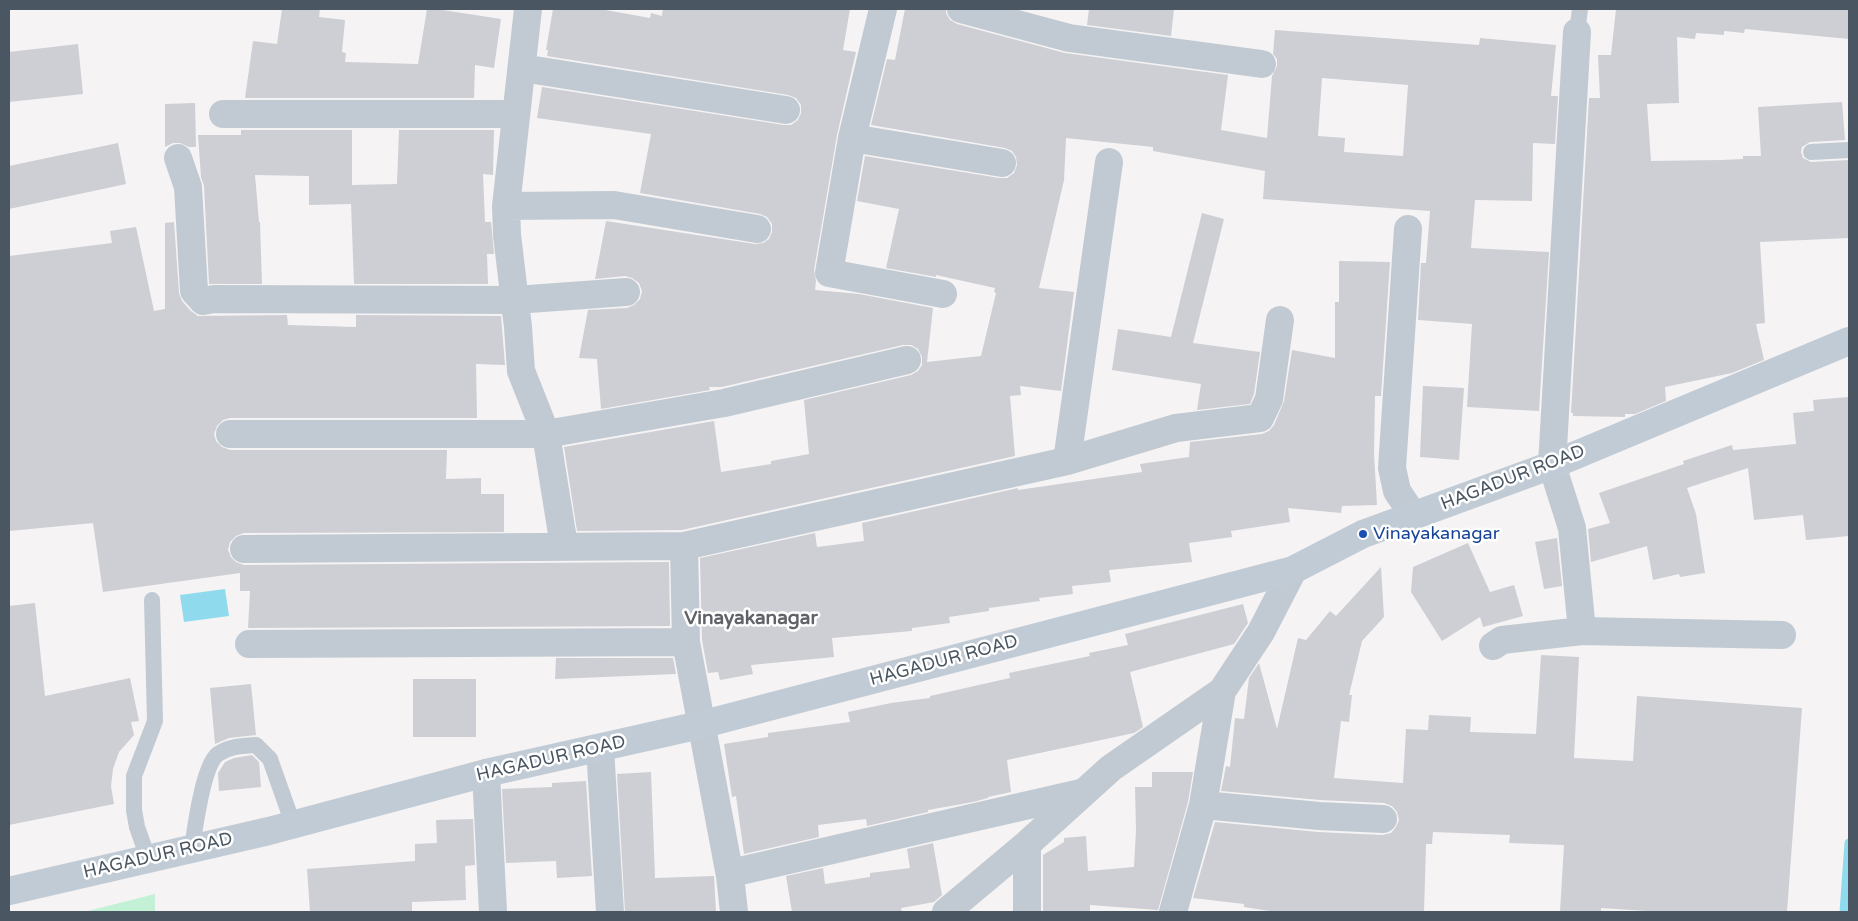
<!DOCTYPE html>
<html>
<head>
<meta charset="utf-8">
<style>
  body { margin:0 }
  #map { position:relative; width:1858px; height:921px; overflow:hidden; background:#f5f3f3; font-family:"Varela Round",sans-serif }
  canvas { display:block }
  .frame { position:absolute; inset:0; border:10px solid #4a5661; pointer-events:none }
</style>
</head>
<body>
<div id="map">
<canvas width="1858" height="921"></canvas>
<div class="frame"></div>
</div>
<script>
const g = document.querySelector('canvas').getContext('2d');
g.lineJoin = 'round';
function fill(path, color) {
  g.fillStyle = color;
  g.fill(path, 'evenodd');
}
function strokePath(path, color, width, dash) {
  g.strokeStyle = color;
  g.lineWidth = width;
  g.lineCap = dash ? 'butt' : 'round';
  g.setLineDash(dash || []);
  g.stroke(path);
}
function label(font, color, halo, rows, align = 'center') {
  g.font = font + ' "Varela Round",sans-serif';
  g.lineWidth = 5;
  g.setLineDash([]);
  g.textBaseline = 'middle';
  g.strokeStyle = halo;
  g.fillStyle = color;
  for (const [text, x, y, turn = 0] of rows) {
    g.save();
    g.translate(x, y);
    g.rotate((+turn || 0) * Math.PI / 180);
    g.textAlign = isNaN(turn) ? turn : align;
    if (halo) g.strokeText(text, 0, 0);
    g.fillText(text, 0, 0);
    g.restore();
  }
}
fill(new Path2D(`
  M155,894V912H84Z`), '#c3f1d5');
fill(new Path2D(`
  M225,589L229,616L184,622L180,595Z`), '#90daee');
strokePath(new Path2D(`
  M1844,912L1849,843`), '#90daee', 9);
fill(new Path2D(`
  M282,9H320L319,17L345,20L342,52L346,53L345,62L418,64L427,9H436L501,19L494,68L475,65L474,98H245L253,41L277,44Z
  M553,9H600L650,18L651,13L662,16L663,9H850L843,50L856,52L837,135L814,270L816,281L815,290L859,294L933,308L927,362L981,356L996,293L994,292L995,288L936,275V277L886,268L899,209L857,201L865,156L999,178H1007L1014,173L1017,165L1016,157L1012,151L1005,148L871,125L887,59L895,60L905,9H946V13L950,20L957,24L1065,53L1228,75L1221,130L1267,138L1272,76L1277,66V59L1273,54L1275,30L1479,45L1480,38L1556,45L1551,96H1558L1555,144L1533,143L1532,201L1475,200L1471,248L1549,252L1539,411L1467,407L1472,324L1418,320L1421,263H1426L1430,211L1263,199L1265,171L1153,151V147L1066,138L1064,180L1039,288L1074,292L1061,391L1020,386L1021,395L1010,396L1015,456L682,530L577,531L564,447L714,421L721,472L771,464V461L809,454L804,400L911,375L918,371L922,365V357L918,349L911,345H903L722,387H709L710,390L601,409L597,359L579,358L588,310L627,308L634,305L640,299L642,291L639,283L632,278L625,276L595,279L606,221L755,244L763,243L769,239L772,232V224L767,217L760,214L640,193L651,134L537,118L542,87L784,125H791L798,120L801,113V105L796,98L788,95L547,56L548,50H546ZM1322,78L1408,85L1403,156L1344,152L1345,138L1318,136Z
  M1089,9H1174L1171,36L1087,25Z
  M1616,9H1849V39L1745,29L1744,33L1724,31V35L1696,33L1695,39L1677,37L1679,103L1647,104L1651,161L1721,160L1743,159V156H1761L1758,107L1842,102L1845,140L1810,142L1802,147L1801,152L1803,158L1811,162L1849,160V238L1760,242L1765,323L1756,324L1764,360L1732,373L1665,387L1666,401L1635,414H1625V417L1573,416V413H1571L1589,98H1600L1598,55H1611Z
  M78,44L83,94L9,102V52Z
  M195,103L196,147H189L180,143H173L165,147V104Z
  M241,130H352V185L397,184L399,130H494L493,175L483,174L485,222H491L494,254H487L488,284H354L351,204L309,205V176L255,175L259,222H260L262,284H209L204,186L201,177L198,135H241Z
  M118,143L126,184L9,209V166Z
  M1202,213L1224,219L1193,343L1260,352L1254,394L1250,404L1197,410L1201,384L1112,370L1118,329L1171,337Z
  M174,222L179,293L182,301L191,311L198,316L287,315L288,325L356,327V315L501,316L505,365L476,364L477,418H230L223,420L217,426L214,434L216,441L222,447L230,450H447L446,479L481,478V494H504V532L244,533L236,536L230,542L228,550L231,557L236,562L244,565L669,562L670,626L248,628L250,591H240V573L103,592L93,523L9,531V256L112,243L110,231L136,227L154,311L165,309V223Z
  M1339,261L1390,262L1381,396H1375L1374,454L1377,505L1342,506L1341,513L1288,508L1290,522L1231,531L1232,537L1189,543L1192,562L1109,570L1111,582L1072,586L1073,594L1039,598L1040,601L989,608V611L949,617L950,623L912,628V631L832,638L834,657L751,665L753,674L720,680L718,672L708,673L702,640L700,558L815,533L817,547L864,541L862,523L1018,488V490L1142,472L1140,464L1189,457L1190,442L1262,434L1269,431L1274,425L1284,401L1292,350L1335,358V302H1339Z
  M1423,386L1464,388L1459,460L1420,457Z
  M1849,397V536L1806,540L1803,515L1754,520L1748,468L1687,488L1696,514L1705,573L1680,577L1679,574L1653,580L1647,546L1591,562L1588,529L1610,523L1599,493L1684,464L1683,461L1732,445L1733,450L1796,444L1793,413L1814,411L1813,400Z
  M1557,538L1562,586L1544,589L1535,542Z
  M1468,543L1490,592L1514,585L1523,616L1483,627L1480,617L1442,641L1411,592L1413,567Z
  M1381,567L1384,617L1362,641L1349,695H1352L1349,722L1341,721L1334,778L1403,783L1406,729L1428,730L1429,715L1471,717L1470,732L1536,734L1541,655L1579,657L1574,758L1633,761L1637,696L1802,708L1787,912H1662L1601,908V912H1560L1564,845L1509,843L1510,835L1433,832L1432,844H1426L1424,912H1276L1244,907V904L1193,898L1215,822L1318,832L1382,835L1391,833L1396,827L1399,820L1397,812L1392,806L1384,803L1320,800L1221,791L1226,766L1230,767L1235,718L1244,719L1249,678L1259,663L1277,729L1298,638L1306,640L1330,611L1336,616Z
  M35,603L45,696L130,678L139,721L131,722L134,735L119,752L113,769L111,786L114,804L9,825V606Z
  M1243,604L1248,623L1234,644L1130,672L1143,727L1134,733L1007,760L1011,792L988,797V798L973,802L928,810V812L867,826L866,819L818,825L819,837L744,854L736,796L732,797L724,744L768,737V733L850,722L848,712L891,703L930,698V696L1010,678L1009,673L1090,656L1089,653L1128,645L1125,634Z
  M556,658H673L676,674L555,679Z
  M413,679H476V737H413Z
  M251,684L256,735L229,738L215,744L210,688Z
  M252,755L259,762L261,787L219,791L218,773L225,762L234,758Z
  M651,772L655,878L714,876L716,912H625L617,774Z
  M1152,772H1193L1188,802L1158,910L1090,905V912H1043V855L1064,842V838L1086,836L1088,871L1134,867L1136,830L1135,787H1152Z
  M586,781L592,876L557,878L556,861L506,863L502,789L552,787V783Z
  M473,819L475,865L465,866L466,900L412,902V912H310L307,869L415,861V844L437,843L436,820Z
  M933,843L942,895L934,902L901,908L902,912H792L786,876L823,868L825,884L870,877V873L910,868L907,849Z`), '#cdcfd5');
strokePath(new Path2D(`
  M1577,32L1580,9
  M1811,152L1849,150
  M192,848C195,828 203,765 218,754C230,746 242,746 256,745L270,759L293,824
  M148,858L137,827L134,810V776L155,721L152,600`), '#c1cad2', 16);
strokePath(new Path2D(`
  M528,9L506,206L507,235L518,327L521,371L546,434L564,546
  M883,9L852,138L829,273L943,294
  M961,9L1069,38L1262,64
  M1577,32L1552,465L1572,528L1582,631L1782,635
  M522,68L786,110
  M223,114H516
  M852,138L1002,163
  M178,158L188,187L194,291L203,301L214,299L515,300L626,292
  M506,206L614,205L757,229
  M1408,229L1392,468L1397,491L1413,515
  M230,434H546L724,403L907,360
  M1067,461L1109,162
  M684,546L686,642L730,876L734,912
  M244,549L684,546L1067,461L1176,428L1260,418L1269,399L1280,320
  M249,644L686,642
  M1493,646L1502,640L1582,631
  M600,748L610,912
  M486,773L493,912
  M1203,805L1319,816L1383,819
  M730,876L740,871L1081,793
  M946,912L1027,844L1111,768L1222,691L1261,632L1293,570
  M1027,912V844
  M1173,912L1203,805L1222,691`), '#c1cad2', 28);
strokePath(new Path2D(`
  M9,891L269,831L486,773L700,725L1293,570L1363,534L1552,465L1849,341`), '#c1cbd6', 28);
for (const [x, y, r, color] of [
  [1363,534,5,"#1a4fb4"]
]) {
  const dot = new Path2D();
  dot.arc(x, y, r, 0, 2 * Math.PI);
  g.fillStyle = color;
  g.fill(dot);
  strokePath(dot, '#fff', 2);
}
label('18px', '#4a5661', '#fff', [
  ["HAGADUR ROAD",1513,478,-21],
  ["HAGADUR ROAD",944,661,-15],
  ["HAGADUR ROAD",551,759,-13],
  ["HAGADUR ROAD",158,856,-13]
]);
label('18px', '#164399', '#fff', [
  ["Vinayakanagar",1373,534]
], 'left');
label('bold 19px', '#5f6368', '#fff', [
  ["Vinayakanagar",751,619]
]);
</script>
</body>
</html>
